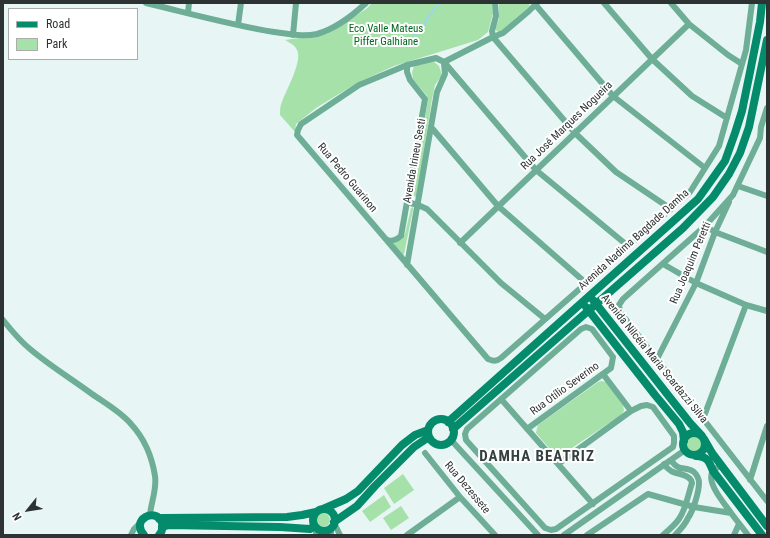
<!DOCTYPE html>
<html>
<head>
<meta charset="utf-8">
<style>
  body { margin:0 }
  #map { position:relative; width:770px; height:538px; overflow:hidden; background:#e7f6f5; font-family:"Roboto Condensed",sans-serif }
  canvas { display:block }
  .frame { position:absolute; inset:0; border:4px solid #2d3232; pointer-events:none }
  .legend { position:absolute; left:8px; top:8px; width:130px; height:52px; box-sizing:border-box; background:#fff; border:1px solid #abadad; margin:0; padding:5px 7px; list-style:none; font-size:12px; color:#2d3232 }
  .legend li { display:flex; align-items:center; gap:8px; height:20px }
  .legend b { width:20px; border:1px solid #abadad }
  .north { position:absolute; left:8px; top:490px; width:40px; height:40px; -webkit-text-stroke:3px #fff; paint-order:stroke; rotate:240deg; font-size:11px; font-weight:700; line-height:16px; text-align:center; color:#2d3232 }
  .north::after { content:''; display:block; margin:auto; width:14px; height:18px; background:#2d3232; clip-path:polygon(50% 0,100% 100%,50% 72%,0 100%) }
</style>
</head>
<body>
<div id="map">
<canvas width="770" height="538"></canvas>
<div class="frame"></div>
<ul class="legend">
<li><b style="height:5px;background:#038b6b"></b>Road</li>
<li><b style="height:11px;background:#a6e1aa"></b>Park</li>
</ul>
<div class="north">N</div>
</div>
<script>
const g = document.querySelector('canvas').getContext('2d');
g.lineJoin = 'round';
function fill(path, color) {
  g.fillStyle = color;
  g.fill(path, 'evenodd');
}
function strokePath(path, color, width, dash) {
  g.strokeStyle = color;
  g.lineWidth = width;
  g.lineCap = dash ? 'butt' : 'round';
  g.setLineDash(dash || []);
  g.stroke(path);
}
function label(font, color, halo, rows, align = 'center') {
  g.font = font + ' "Roboto Condensed",sans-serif';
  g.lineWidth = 4;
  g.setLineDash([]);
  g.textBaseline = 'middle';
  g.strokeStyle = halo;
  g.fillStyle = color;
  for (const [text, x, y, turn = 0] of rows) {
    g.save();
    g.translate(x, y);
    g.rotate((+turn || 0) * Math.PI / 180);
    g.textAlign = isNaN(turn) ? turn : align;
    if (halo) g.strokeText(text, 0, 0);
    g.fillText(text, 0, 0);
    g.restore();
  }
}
fill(new Path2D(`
  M372,3H492L493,13L488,32L478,40L394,66L357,83L316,108L296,124L295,132L280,115C280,110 280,106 282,102C286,90 303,61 297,50C295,45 290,43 285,40L327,34L366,9Z
  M499,3H528L530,6L500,32H498L495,29L499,19Z
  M433,61L439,66L442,75L435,85L432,99L417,197L413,196L428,99L427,96L413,79L412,72L414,66Z
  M413,207V210L404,254L403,256L393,244L402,239L405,234L411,208Z
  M601,381L606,382L623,405L624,411L621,415L560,456L555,455L536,433L537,428L538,425L598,382Z
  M687 444a8 8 0 1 1 16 0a8 8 0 1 1-16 0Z
  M403,474L414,490L394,504L384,488Z
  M384,495L391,507L370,522L362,511Z
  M401,506L409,518L391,530L383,518Z
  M316 520a7 7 0 1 1 14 0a7 7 0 1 1-14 0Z`), '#a6e1aa');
strokePath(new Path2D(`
  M414,36C425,26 430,12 440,3`), '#97d5fd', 1.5);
strokePath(new Path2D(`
  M146,3C188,13 231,25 274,32C288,34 303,37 317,34C335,29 352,16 366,3
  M495,3L496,16L492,31L493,37L575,133L616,172L671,209
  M534,3L613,96L705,168
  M604,3L652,59L692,96L727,118
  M671,3L689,24L728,55L742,64
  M188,13L189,3
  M238,25L241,3
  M293,35L296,3
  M444,62L493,37L503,33L529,11L537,3
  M767,108L761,127L760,138L733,195L705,226L623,299L619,305L620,312L767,501
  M431,127L498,206L586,283
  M738,186L767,196
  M407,202L418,205L427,209L501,283L545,319
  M705,226L715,232L767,252
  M386,239C391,243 396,240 401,236L425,99L410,80L407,72V65
  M460,243L689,24
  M628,246L536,170L444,62L436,58L407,65L359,85L301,124L298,130L297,135L488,359C493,361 496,362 501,358L690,192L719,146L746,50L752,3
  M663,264L696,283L746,305L767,311
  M407,265L437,92L445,74L444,63
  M3,320C11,330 20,341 30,349C50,366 72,379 92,394C105,403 121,412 131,424C144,438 152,457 155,476C157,490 151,502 150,515
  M657,359L696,283L715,232L729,202
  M603,374L631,411
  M501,399L593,504
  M703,419L746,305
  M527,429L611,368L613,357L592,329L586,327L581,329L467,429L465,434L466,440L545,528L551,530L556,529L673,447L674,443V436L653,407L647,405L641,406L631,411L558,464
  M451,440L538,535
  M425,453L460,497L495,535
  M671,460C679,473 685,465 694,472C697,475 699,479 699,483C699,492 693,511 688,518C685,525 680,530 675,535
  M664,464C673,478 683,470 691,480
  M721,465C718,467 715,469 713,471C705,482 725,504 731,513
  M750,480L767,426
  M334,523L340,535
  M316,527V535
  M331,528V535
  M131,535L134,529L140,523
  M407,535L460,497
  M564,535L685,450
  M587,535L648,494L694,507L731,513L748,535
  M663,535C669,530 675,525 679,519C686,509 688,495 692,483L691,480
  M734,535L739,524`), '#6eae97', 6);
strokePath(new Path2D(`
  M593,300L690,423L702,436
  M586,307L655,395L679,424L683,432L684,441
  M428 432a13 13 0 1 1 26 0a13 13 0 1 1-26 0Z
  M448,422L698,199L725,161L735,133L742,111L750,72L760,22L762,3
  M453,429L683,228L713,197L729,174L740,153L749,127L767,40
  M683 444a11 11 0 1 1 22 0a11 11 0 1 1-22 0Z
  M704,439L712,453L767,526
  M696,456C707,456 709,461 713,471L762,535
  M323,509L346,499L358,491L402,445L415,435L428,430
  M313 520a11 11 0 1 1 22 0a11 11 0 1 1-22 0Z
  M159,519L162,518L287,517L302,515L316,512
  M334,522L357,506L375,486L414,447L426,439L429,438
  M162,527L169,525L280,527L310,529L315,526
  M144,535C130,520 156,506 162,523C163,528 162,532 159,535`), '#038b6b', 8);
label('11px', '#02681f', '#fff', [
  ["Eco Valle Mateus",386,29],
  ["Piffer Galhiane",386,42]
]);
label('11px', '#2d3232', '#fff', [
  ["Rua José Marques Nogueira",567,126,-44],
  ["Avenida Irineu Sesti",415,161,-80],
  ["Rua Pedro Guarinon",347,178,50],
  ["Avenida Nadima Bagdade Damha",634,240,-42],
  ["Rua Joaquim Peretti",691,263,-67],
  ["Avenida Nilcéia Maria Scardazzi Silva",654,359,51],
  ["Rua Otílio Severino",565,389,-36],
  ["Rua Dezessete",467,488,50]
]);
g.letterSpacing = '1px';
label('bold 15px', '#344040', '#fff', [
  ["DAMHA BEATRIZ",537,457]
]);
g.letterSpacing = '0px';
</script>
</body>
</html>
